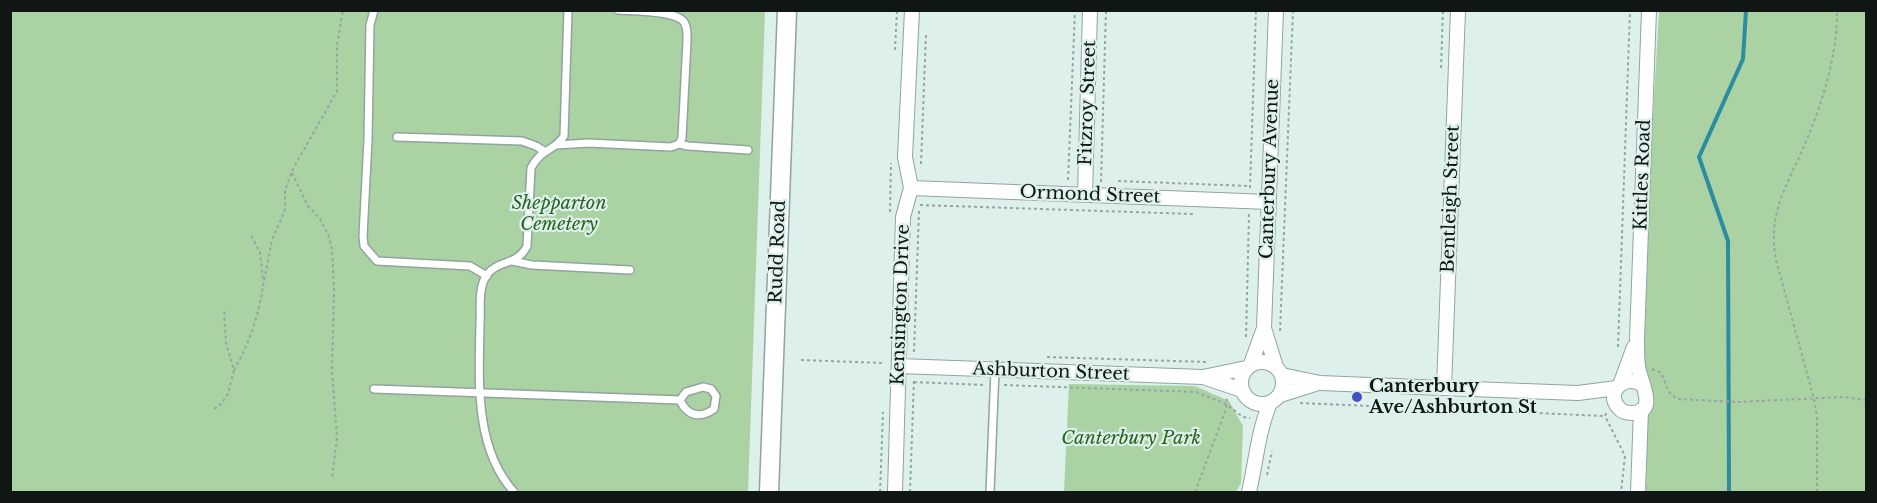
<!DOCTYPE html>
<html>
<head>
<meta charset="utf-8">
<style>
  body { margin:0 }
  #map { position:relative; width:1877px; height:503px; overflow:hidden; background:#ddf0eb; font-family:"Libre Baskerville",serif }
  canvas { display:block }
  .frame { position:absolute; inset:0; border:12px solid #0f1614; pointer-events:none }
</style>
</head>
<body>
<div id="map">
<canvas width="1877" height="503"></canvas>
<div class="frame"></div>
</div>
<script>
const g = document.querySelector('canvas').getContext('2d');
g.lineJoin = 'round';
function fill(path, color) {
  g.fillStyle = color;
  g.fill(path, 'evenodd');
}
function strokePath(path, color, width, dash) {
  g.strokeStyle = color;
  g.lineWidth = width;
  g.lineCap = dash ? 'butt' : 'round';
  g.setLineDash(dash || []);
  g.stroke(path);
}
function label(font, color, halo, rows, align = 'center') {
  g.font = font + ' "Libre Baskerville",serif';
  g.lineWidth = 4.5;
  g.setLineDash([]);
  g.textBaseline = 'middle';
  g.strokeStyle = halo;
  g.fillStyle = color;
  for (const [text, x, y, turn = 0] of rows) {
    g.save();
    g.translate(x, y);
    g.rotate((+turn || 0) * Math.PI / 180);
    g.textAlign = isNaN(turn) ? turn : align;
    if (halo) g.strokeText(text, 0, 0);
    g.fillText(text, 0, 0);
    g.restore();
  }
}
fill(new Path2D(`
  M10,11H765L748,492H11Z
  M1659,11H1866V492H1638L1643,292Z
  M1069,384L1195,386L1229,401L1243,426L1241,483L1236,492H1064Z`), '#abd2a3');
strokePath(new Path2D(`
  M1729,492L1728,241L1699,157L1743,59L1746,10`), '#2d8c9f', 4);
const service = new Path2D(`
  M374,10L370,25L368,140L363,236L364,246L377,261L470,266L487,276
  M397,137L522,141L536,146L544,151
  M679,144L688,146L748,150
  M556,145L589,143L671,147L679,144L682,138L687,41C687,35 688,28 684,22C676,10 632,11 618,10
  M512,261L532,265L630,270
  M703,387L711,389L716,396L714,409C700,419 687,416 680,400L686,392Z
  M374,389L680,400
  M514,492C474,448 479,380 480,324C481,310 478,291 485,278C495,259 517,267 527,246L531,168C542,147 554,152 564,136L568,10
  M990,492L995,370`);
const minor = new Path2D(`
  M1276,10L1264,328L1276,367
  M911,188L1269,202
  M1085,195L1090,10
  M1241 383a21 21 0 1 1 42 0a21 21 0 1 1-42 0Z
  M1251,364L1264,328
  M899,366L1203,377L1246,368
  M1282,375L1320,383L1444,388L1578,393L1617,388
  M1206,378L1242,390
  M1620,385L1634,347
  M1643,385C1625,372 1604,393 1619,408C1622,412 1627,413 1632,413C1659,413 1640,380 1638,367C1637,358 1637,348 1637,339L1649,10
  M1444,388L1458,10
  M1280,395L1318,383
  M895,492L903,217L911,188L905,157L912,10
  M1249,492C1256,462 1258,432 1270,403
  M1638,492L1641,410`);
const tertiary = new Path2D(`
  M769,492L787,10`);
strokePath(service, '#91a49f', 10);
strokePath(minor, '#91a49f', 16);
strokePath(tertiary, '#91a49f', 21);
strokePath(new Path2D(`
  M895,50L897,10
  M1441,68L1443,10
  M921,164L926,34
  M292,173L308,206L320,219L328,234L332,249L334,289L332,371L337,438L332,479
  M1068,180L1075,10
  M1118,181L1250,186
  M1101,182L1106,10
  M1250,188L1256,10
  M920,205L1193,214
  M890,212L891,163
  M251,236L260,252L263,280
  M263,286L272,240L285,210V190L293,169L337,91V45L343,10
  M1280,331L1293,10
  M1246,337L1249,214
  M1618,347L1630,10
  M914,352L919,211
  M1047,357L1206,362
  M801,360L884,363
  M1652,369L1661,373L1669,392L1677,399L1739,402L1843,397L1866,400
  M234,370C249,344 259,315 263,285
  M914,382L984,385
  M1004,385L1196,392L1226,404L1243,417L1250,418
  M1300,403L1605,416
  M214,409L221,404L228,394L234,370L226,343L224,309
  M1606,413L1605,416L1625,456L1621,492
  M1267,475L1272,451
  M880,492L883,412
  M910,492L914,379
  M1195,492L1226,409L1227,398
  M1817,492V417L1814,399L1776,260C1767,209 1789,184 1807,139C1823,101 1838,52 1837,10`), '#96a5a1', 2, [3, 3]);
strokePath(service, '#fff', 7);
strokePath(minor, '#fff', 14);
strokePath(tertiary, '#fff', 18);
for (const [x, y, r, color] of [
  [1357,397,6,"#3f51c4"]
]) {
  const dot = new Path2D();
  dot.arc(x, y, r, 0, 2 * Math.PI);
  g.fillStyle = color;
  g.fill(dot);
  strokePath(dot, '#ddf0eb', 2);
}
label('18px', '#0f1614', '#ddf0eb', [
  ["Fitzroy Street",1088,103,-88],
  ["Canterbury Avenue",1270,169,-88],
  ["Kittles Road",1643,175,-88],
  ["Ormond Street",1090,195,2],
  ["Bentleigh Street",1451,199,-88],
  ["Rudd Road",778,252,-88],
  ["Kensington Drive",901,305,-88],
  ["Ashburton Street",1051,372,2]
]);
label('italic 18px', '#2a631e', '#ddf0eb', [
  ["Shepparton",559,204],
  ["Cemetery",559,225],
  ["Canterbury Park",1131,439]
]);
label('bold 18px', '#0f1614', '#ddf0eb', [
  ["Canterbury",1369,387],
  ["Ave/Ashburton St",1369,408]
], 'left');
</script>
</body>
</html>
